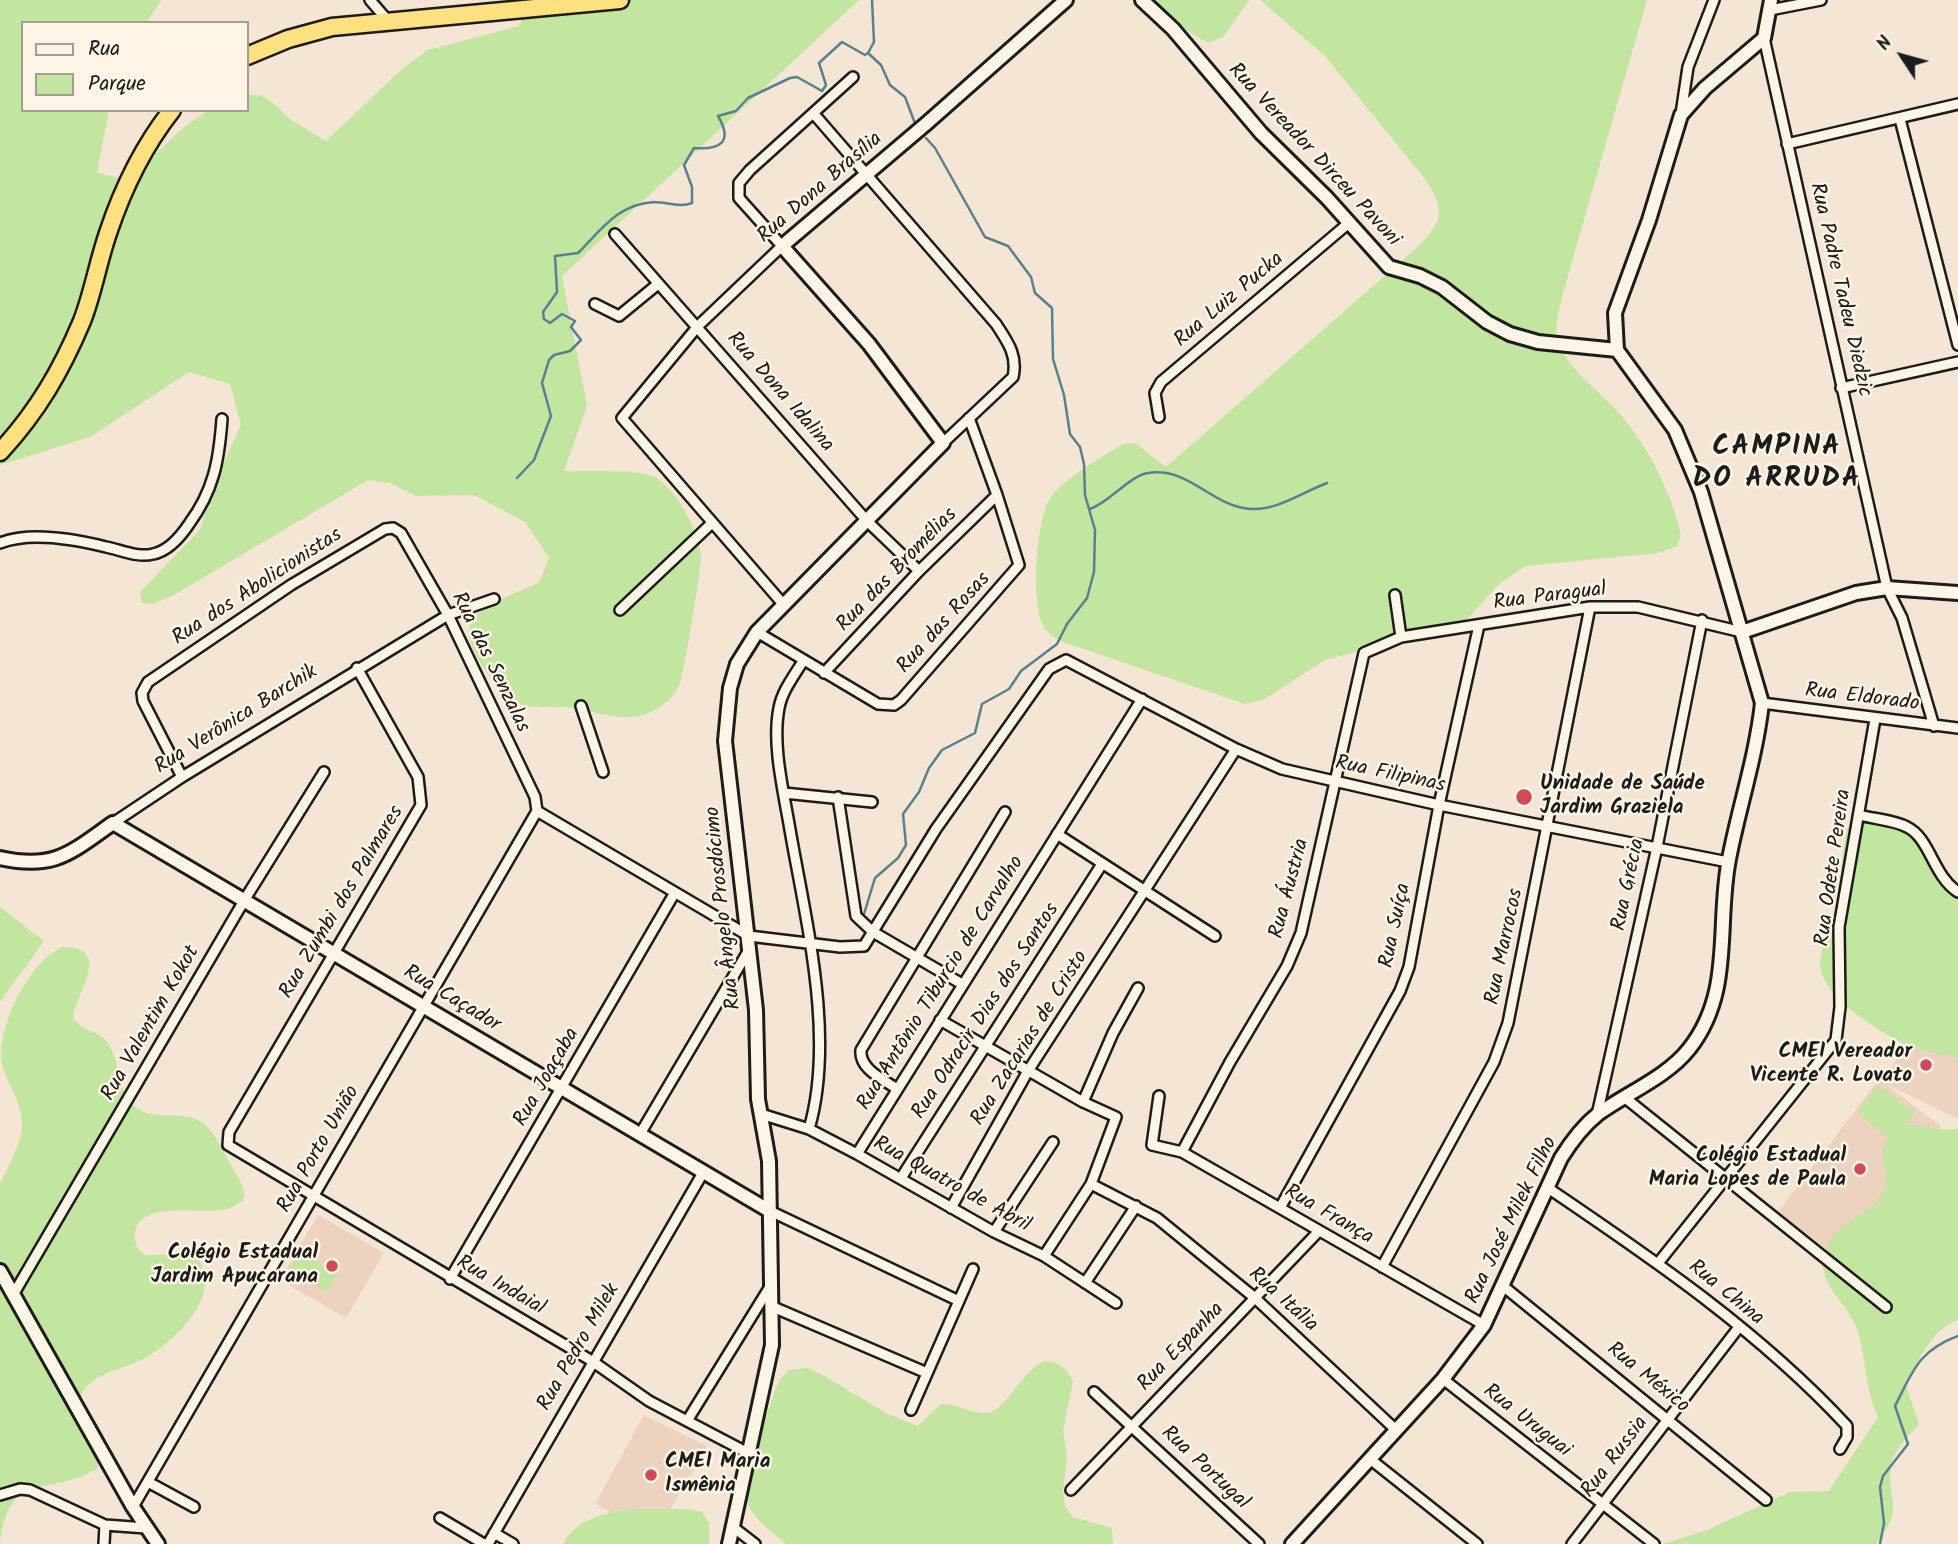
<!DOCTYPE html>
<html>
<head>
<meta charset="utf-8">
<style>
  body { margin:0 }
  #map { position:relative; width:1958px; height:1544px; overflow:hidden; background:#f5e5d4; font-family:Kalam,sans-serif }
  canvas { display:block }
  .legend { position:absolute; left:21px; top:21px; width:228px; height:91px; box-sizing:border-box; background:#fcf5e5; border:2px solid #a29e95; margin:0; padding:9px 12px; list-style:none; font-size:21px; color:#1c1c1c }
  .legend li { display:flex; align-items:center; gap:14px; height:35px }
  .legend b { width:35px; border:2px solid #a29e95 }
  .north { position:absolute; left:1867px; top:21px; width:70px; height:70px; -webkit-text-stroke:5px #fcf5e5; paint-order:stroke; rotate:306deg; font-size:19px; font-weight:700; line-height:28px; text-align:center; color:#1c1c1c }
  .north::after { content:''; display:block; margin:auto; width:24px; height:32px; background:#1c1c1c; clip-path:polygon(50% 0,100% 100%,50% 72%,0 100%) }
</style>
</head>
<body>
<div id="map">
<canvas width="1958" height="1544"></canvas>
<ul class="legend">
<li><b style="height:9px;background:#fcf5e5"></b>Rua</li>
<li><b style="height:19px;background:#c2e59f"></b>Parque</li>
</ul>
<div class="north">N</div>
</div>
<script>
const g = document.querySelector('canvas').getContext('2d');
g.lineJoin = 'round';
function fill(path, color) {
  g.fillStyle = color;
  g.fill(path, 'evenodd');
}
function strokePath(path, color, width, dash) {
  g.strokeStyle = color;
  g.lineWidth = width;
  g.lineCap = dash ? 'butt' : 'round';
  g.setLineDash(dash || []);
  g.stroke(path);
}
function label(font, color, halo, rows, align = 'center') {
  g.font = font + ' Kalam,sans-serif';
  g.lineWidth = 5;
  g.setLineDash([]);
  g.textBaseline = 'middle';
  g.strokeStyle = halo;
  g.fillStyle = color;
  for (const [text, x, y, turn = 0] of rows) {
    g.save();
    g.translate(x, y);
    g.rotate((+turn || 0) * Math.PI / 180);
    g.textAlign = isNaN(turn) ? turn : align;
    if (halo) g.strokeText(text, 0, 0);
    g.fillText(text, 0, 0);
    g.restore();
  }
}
fill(new Path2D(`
  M1913,1025L1958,1047V1119L1884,1083L1941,1126L1840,1259L1778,1212L1879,1079L1884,1083Z
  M318,1215L384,1253L346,1318L280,1280Z
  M644,1415L707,1446L656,1534L595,1504Z`), '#edd2c0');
fill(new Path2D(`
  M0,0H161L146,23H23V110H109L97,173L128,180L183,128L206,112L247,110V95C271,92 276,109 293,121C303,128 315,134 326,141L402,69L428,50L519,26L529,0H859L562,276L587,406L564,471C586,472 643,468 658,479C679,494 698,531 701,556C702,565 683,679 679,686C671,701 658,710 643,715C616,723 591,708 564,707C549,706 532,709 517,703C500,696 462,644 470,626C480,602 520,594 540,581L549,558L525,522L474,495L416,496L390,483L368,480L174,595L152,604L142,603L140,592L200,530L215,481L241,425L230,384L189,372L90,437L0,465Z
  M1137,0H1249L1223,37L1208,43Z
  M1260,0H1647L1563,293C1560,308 1553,326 1558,341C1567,369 1598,390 1617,411C1647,443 1672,493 1681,536L1677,546L1658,553L1526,566L1500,583L1467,619L1445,629L1325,660L1263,700L1245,704L1066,643C1057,639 1049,635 1044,627C1030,606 1036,513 1052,495C1070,475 1100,458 1123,444L1135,443L1166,467L1412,252C1441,224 1449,215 1425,179L1325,56Z
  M1851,821L1908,830L1947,877L1958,884V1058C1941,1053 1922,1053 1906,1045C1879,1031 1818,995 1820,962C1822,940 1833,921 1838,900C1844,873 1839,846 1851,821Z
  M0,907L44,941L0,1002Z
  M62,947C115,947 75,994 73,1018C83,1032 102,1031 110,1046C120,1065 118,1091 134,1106C155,1124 186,1107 205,1125C217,1136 224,1153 232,1167C238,1177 247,1189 243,1201C238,1204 233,1207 228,1209C203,1215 141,1199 135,1232C133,1242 137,1249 145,1255C170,1257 207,1243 205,1284C203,1315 164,1350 137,1362C119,1370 92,1374 82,1393C70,1417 105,1444 97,1469C46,1498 9,1467 0,1544V1183C9,1166 23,1141 22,1122C21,1099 5,1082 1,1060C0,1022 28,963 62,947Z
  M1878,1085L1915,1112L1905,1125C1924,1123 1939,1132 1958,1129V1320C1929,1331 1919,1360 1906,1386L1919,1424C1909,1436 1893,1450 1891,1466C1886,1504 1907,1504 1876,1544H1663L1707,1530L1790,1492L1829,1491L1878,1417C1864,1387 1867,1359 1857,1329C1847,1300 1813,1283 1826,1249C1836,1223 1864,1217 1880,1198C1895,1179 1874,1157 1888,1137L1857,1113Z
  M300,1252L337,1274L327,1292L289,1270Z
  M1045,1361C1060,1362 1066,1368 1073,1381L1063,1431L1067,1457L1063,1491L1065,1506L1073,1517L1112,1528L1113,1544H786C771,1531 749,1517 745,1495C744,1488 773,1391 779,1382C781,1377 786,1373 790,1370L807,1368L821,1374L886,1413L918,1426L941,1404C958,1403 973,1416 990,1412C1009,1407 1020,1371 1045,1361Z
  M689,1509L702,1512L709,1523V1544H563C584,1503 649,1509 689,1509Z`), '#c2e59f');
strokePath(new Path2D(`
  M868,53L874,42L872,0
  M517,478L534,460L551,416L542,383L549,360L554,355L570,351L581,340L571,327L575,321L562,314L550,323L544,319L543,312L557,292L555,256L578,253C601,230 618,204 654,202C667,202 680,208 692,203V187L684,165L694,148C719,150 734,143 718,116L736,111L748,98L790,78L797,77L822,91L826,85L819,63L842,42L865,55L868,53L881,65L890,85L905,97L916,126
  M1090,509C1110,502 1129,476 1148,473C1189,466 1213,508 1252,509C1278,510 1303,492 1327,483
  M864,914L875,878L898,858L906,845L903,814L919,792L929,768L942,750L975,733L982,704L1009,689L1021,671L1057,644L1067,624L1087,598L1094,572L1095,530L1085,495L1084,464L1080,447L1070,434L1064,395L1053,359L1052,308L1035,293L1031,277L1008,246L985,237L935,148L926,138
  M1880,1544L1884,1523L1880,1487L1883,1476L1908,1444L1895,1406C1913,1371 1918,1351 1958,1336`), '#578091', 2.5);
const street = new Path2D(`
  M370,0L389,22
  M1770,10L1821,0
  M1764,38L1887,588L1902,618L1934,726
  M814,114L996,324C1007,341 1018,355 1013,377L943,443
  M1681,114L1688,67L1714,0
  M1900,119L1958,345
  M1787,144L1958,104
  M615,234L867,521L919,571
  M595,304L619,316L658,284
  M1841,388L1958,362
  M1159,417L1155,393L1161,382L1350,222
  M0,543C31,531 74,539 106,547C121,550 138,558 153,554C168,551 181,536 189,524C214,490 219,460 222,419
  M1395,595L1401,637
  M783,604L622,418L698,326L782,246L739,198V183L750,170L853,77
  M620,610L712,523
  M757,632L878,704L894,705L901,700L1019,565L997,495L969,418
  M803,661C794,676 782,691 779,708C772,744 783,789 789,824C805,918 836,1036 809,1129
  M357,668L418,777L421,805L229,1132L228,1145L592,1361L649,1401L748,1453
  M824,673L919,571L997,495
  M1762,703L1958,728
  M581,706L603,772
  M182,777L143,701L142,693L148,682L291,585L385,529L393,528L401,533L448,615L535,797L537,811
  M784,793L872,802
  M838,797L856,916L873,932L962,984
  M537,811L749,936L840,947L864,946L936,829L1049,669L1066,660L1236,749L1282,769L1439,805L1728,862
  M1859,815C1874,819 1894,820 1907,827C1930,838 1933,876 1958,892
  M113,823L182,777L448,615L494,599
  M1057,834L1215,936
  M940,1020L1083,1102L1116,1117L1091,1184L1044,1256
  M897,1089C883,1079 859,1069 861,1050L1005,812
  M1159,1096L1152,1145L1182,1152L1484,1325
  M1624,1097L1886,1307
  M1083,1102L1113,1033L1138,988
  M761,1114L809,1129L857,1154L994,1232L1044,1256L1116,1303
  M1597,1115L1657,847L1702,620
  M640,1134L750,948
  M1182,1152L1230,1062L1287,966L1301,933L1364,653L1401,637L1590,607H1638L1742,632
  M857,1154L1142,699
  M901,1178L1102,864
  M1091,1184L1157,1218L1255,1298L1396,1430
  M1548,1188C1653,1259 1760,1332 1847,1426V1437L1840,1449
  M951,1208L1028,1071L1236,749
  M1280,1208L1400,991L1409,967L1439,805L1479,625
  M768,1210L959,1301
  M994,1232L1053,1142
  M1659,1262L1836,1040L1840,1007L1839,927L1875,719
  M1382,1267L1494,1062L1508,1023L1590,607
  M450,1279L674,894
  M1085,1283L1136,1206
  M1503,1286L1766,1500
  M13,1295L245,899L324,772
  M773,1307L927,1373
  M1443,1379L1654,1544
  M1094,1392L1259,1544
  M911,1410L973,1269
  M687,1421L771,1285
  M1370,1459L1477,1544
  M148,1482L194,1507
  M1071,1490L1319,1231
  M0,1495L20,1489L30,1490L105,1525L146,1528
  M133,1507L537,811
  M440,1518L484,1544
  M733,1527L755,1544
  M494,1533L513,1544
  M104,1544L105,1525
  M488,1544L704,1171
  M1572,1544L1739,1327`);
const secondary = new Path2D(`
  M1142,0L1173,29L1261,133L1327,198L1389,267L1420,276L1442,287L1487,322L1510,334L1538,342L1617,350
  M1742,632L1856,593L1887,588L1958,593
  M0,858C55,870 70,853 113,823L768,1210
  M0,1271L133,1507L158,1544
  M729,1544L772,1345L769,1161L758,1099L756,1010L725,741L730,688L737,664L757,632L943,443L869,344L782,246L927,123L1066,0
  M1292,1544L1443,1379L1484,1325L1561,1158C1571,1142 1583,1126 1598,1114C1627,1093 1667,1077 1689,1049C1734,992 1716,925 1729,859C1739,807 1756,757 1762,703L1701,492L1675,430L1617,350L1615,313L1649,220L1681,115L1705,88L1764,38L1771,0`);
const highway = new Path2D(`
  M247,56L288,39L332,27L620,0
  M0,452C37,412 61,371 82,321C93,293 98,262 108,233C123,188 142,148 172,110`);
strokePath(street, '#1c1c1c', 14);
strokePath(secondary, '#1c1c1c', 18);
strokePath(highway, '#1c1c1c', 21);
strokePath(street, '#fcf5e5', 9);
strokePath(secondary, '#fcf5e5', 12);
strokePath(highway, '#fde080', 16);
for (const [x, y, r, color] of [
  [1524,797,9,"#d1495b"],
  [1926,1065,7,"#d1495b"],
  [1860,1169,7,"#d1495b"],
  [332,1266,7,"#d1495b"],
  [651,1475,7,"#d1495b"]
]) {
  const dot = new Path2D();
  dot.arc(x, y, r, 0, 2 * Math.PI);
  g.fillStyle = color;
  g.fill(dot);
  strokePath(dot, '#fcf5e5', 2.5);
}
label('21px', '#1c1c1c', '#fcf5e5', [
  ["Rua Vereador Dirceu Pavoni",1313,156,47],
  ["Rua Dona Brasília",821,189,-41],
  ["Rua Padre Tadeu Diedzic",1839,290,77],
  ["Rua Luiz Pucka",1230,301,-40],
  ["Rua Dona Idalina",779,393,49],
  ["Rua das Bromélias",898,571,-46],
  ["Rua dos Abolicionistas",258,588,-33],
  ["Rua Paragual",1550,598,-7],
  ["Rua das Rosas",945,624,-48],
  ["Rua das Senzalas",489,663,64],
  ["Rua Eldorado",1862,699,7],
  ["Rua Verônica Barchik",237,721,-32],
  ["Rua Filipinas",1390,776,12],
  ["Rua Odete Pereira",1835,868,-82],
  ["Rua Grécia",1630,885,-78],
  ["Rua Áustria",1291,889,-75],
  ["Rua Zumbi dos Palmares",343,903,-59],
  ["Rua Ângelo Prosdócimo",725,908,-96],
  ["Rua Suíça",1397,926,-78],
  ["Rua Marrocos",1506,947,-78],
  ["Rua Antônio Tiburcio de Carvalho",942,984,-58],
  ["Rua Caçador",451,1000,31],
  ["Rua Odracir Dias dos Santos",987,1012,-57],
  ["Rua Valentim Kokot",152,1024,-60],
  ["Rua Zacarias de Cristo",1031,1039,-58],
  ["Rua Joaçaba",548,1078,-60],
  ["Rua Porto União",320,1150,-60],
  ["Rua Quatro de Abril",951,1186,29],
  ["Rua França",1328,1216,30],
  ["Rua José Milek Filho",1513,1221,-64],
  ["Rua Indaial",500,1287,30],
  ["Rua China",1725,1294,39],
  ["Rua Itália",1282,1301,42],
  ["Rua Pedro Milek",580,1348,-60],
  ["Rua Espanha",1182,1348,-46],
  ["Rua México",1647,1379,39],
  ["Rua Uruguai",1526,1422,38],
  ["Rua Russia",1616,1458,-53],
  ["Rua Portugal",1204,1469,43]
]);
label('bold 21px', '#1c1c1c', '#fcf5e5', [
  ["Unidade de Saúde",1540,785,"left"],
  ["Jardim Graziela",1540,809,"left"],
  ["CMEI Vereador",1912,1053],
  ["Vicente R. Lovato",1912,1077],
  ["Colégio Estadual",1846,1157],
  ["Maria Lopes de Paula",1846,1181],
  ["Colégio Estadual",318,1254],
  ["Jardim Apucarana",318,1278],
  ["CMEI Maria",665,1463,"left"],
  ["Ismênia",665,1487,"left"]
], 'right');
g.letterSpacing = '2px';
label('bold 28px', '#1c1c1c', '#fcf5e5', [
  ["CAMPINA",1777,449],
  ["DO ARRUDA",1777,481]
]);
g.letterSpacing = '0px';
</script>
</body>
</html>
